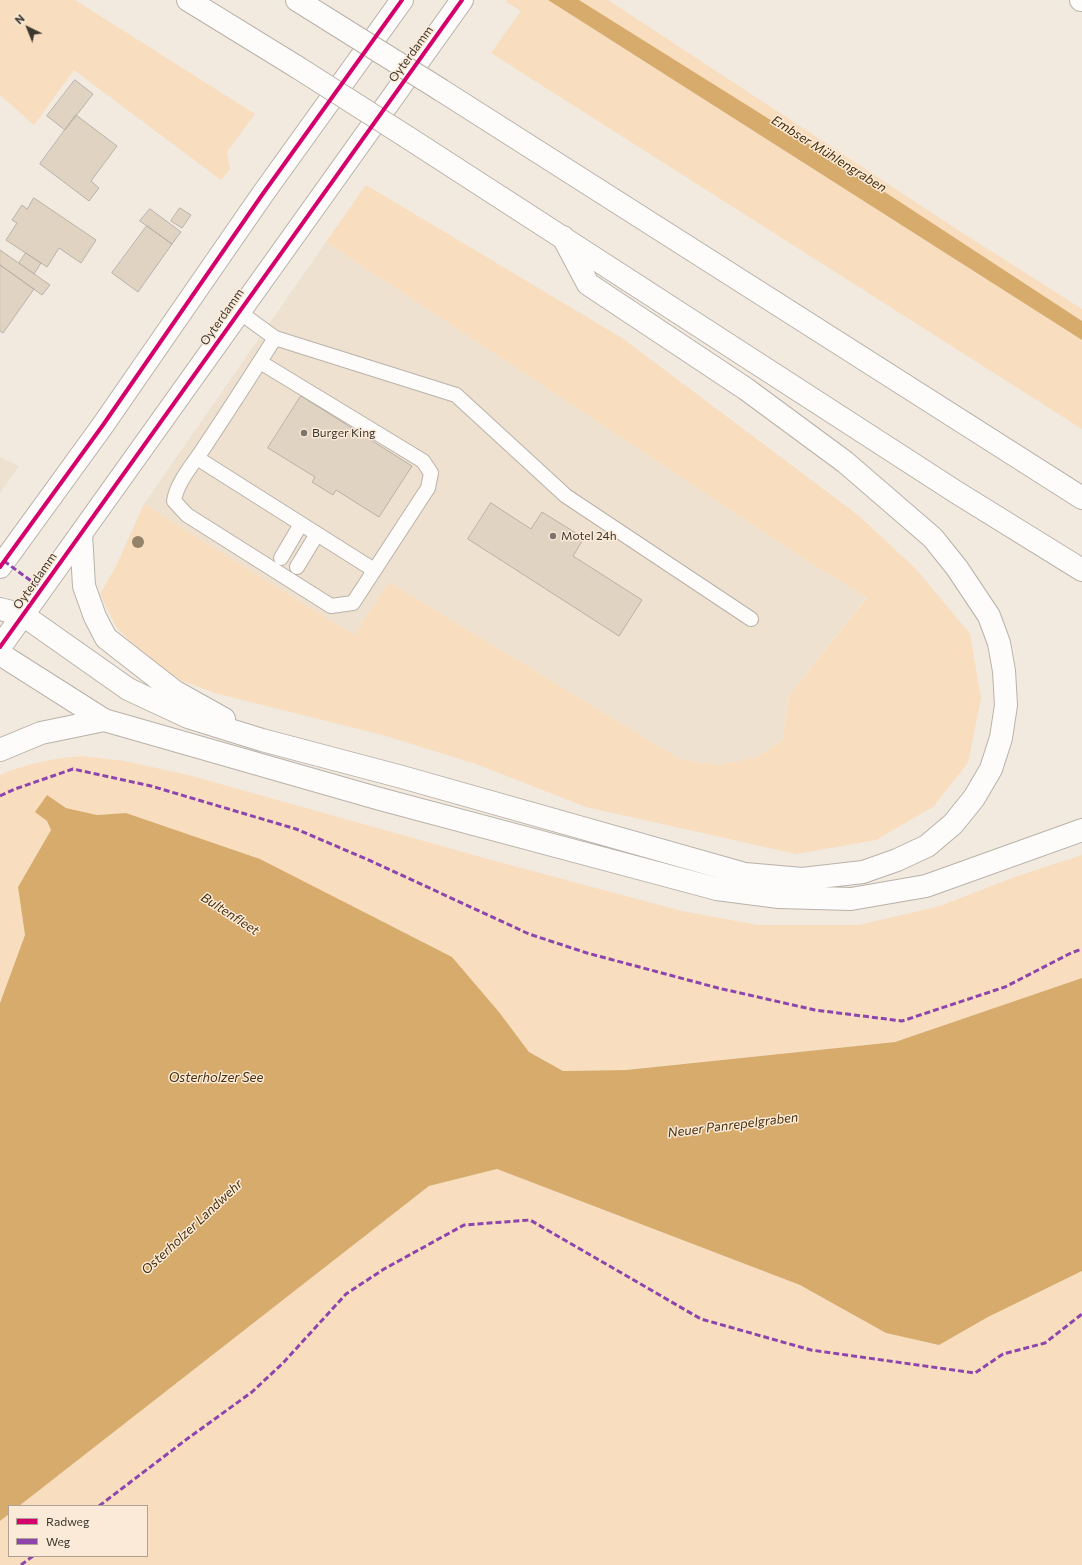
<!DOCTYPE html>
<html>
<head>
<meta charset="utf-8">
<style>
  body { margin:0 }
  #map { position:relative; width:1082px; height:1565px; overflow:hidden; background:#f2e9df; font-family:Commissioner,sans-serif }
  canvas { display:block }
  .legend { position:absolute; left:8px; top:1505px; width:140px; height:52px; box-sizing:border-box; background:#faead7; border:1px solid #aea294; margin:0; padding:5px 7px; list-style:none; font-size:12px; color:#3d3730 }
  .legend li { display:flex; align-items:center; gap:8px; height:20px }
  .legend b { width:20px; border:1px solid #aea294 }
  .north { position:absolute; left:8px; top:8px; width:40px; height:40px; -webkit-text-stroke:3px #faead7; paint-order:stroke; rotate:317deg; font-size:11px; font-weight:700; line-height:16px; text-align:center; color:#3d3730 }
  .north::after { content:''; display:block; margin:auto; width:14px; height:18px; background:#3d3730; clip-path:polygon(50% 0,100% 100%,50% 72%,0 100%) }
</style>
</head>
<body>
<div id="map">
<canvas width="1082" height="1565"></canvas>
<ul class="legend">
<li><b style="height:5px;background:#d6006c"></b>Radweg</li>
<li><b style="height:5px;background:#8e44ad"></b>Weg</li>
</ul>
<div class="north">N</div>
</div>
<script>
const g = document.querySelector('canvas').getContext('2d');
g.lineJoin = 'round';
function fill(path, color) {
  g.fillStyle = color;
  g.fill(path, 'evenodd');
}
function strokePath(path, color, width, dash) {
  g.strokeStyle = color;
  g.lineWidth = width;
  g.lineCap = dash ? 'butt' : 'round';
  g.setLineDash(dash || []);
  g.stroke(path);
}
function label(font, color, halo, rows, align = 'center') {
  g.font = font + ' Commissioner,sans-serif';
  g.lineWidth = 3;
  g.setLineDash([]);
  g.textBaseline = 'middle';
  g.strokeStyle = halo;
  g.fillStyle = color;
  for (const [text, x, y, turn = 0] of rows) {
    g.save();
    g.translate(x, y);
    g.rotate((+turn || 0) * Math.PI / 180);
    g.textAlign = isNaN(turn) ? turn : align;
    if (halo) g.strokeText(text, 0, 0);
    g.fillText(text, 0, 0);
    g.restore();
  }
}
fill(new Path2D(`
  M326,242L809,562L867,596L789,696L783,740L757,757L719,765L681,760L389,582L354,635L144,504Z
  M0,457L19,466L0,493Z`), '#efe1cf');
fill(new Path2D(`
  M0,0H75L255,114L227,152L230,169L221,180L74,70L34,125L0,95Z
  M507,0H548L1082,340V429L491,53L521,11L506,2Z
  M578,0H608L958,230L1082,309V321L865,179Z
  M366,185L622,338L859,516L915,568L970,634L981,698L968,763L933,807L876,840L796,854L586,807L476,764L386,736L218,694L180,680L147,658L116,627L100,594L116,566L144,504L354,635L389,582L681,760L719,765L757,757L783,740L789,696L867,597L809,562L326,242Z
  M81,756L125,761L192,776L495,861L682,911L758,925H859L940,906L1012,878L1082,855V978L895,1042L626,1070L563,1071L529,1052L499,1012L451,957L260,859L126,813L97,815L66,808L47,795L36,812L47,821L51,830L18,887L25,935L0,1003V775C28,763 51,759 81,756Z
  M497,1169L800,1285L886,1333L939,1345L988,1317L1082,1271V1565H0V1521L9,1514V1556H147V1506H19L429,1186Z`), '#f8debf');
fill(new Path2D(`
  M548,0H579L865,179L1082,321V340Z
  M47,795L66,808L97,815L126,813L260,859L452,957L499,1012L529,1052L563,1071L626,1070L895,1042L1082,978V1271L988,1317L939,1345L886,1333L800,1285L497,1169L429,1186L19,1506H9V1514L0,1521V1003L25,935L18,887L51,830L47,821L35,812Z`), '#d7ab6c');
const building = new Path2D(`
  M75,80L93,94L65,130L47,116Z
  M76,115L117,146L91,181L99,188L89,201L40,164Z
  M34,198L96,240L81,263L59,248L47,267L6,240L17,223L12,220L22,205L27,209Z
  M180,208L191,215L182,228L171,221Z
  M150,209L181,232L172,244L140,221Z
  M147,226L172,244L138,292L112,273Z
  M0,250L50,285L42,295L0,265Z
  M26,253L41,263L34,274L19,263Z
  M0,265L34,289L3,333L0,331Z
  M301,396L412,466L379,517L336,490L333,495L312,482L315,477L268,448Z
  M491,503L531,529L542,512L584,538L573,556L642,600L619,636L468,539Z`);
fill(building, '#e1d3c2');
strokePath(building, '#b8b1aa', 1);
const lane = new Path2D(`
  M238,311L275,338L456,395L566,496L751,619
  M260,362L423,461L431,473L428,488L353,603L331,606L187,515L174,501C177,481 195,462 205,446C229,410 252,374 275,338
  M197,458L374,570
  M281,558L301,524
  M297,567L317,534`);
const street = new Path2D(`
  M1081,0H1082`);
const primary = new Path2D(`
  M0,567L103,425L262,195L402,0
  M0,647L462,0`);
const highway = new Path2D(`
  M188,0L297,67
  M297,0L329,20
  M441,90L1082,498
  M407,137L956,492L1082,570
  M81,534L84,586L95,617L106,638L174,691L224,719
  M0,609L23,615L128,689L188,717L262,740L402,777L745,874L802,879L863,872L897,860L927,846L953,824L974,798L991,769L1001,738L1006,705L1004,671L999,643L989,616L957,568L933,538L845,462L746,389L588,284L563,237
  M0,654L104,720L380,799L717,889L779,897L851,899L926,886L1082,830
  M0,750L41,733L104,720`);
strokePath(lane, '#b9b2aa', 16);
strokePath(street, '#b9b2aa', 24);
strokePath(primary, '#b9b2aa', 24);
strokePath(highway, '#b9b2aa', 24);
strokePath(lane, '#fdfcfa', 14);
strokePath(street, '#fdfcfa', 22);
strokePath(primary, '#fdfcfa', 22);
strokePath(highway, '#fdfcfa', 22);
const highwayBridge = new Path2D(`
  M329,20L441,90
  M297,67L407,137`);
strokePath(highwayBridge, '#b9b2aa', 24, []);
strokePath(highwayBridge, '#fdfcfa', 22);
strokePath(new Path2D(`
  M4,561L42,589
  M0,796L15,789L73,769L151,786L296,829L371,861L529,934L587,953L718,988L815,1010L902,1021L1005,987L1071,953L1082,949
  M99,1506L187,1439L252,1392L283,1363L346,1294L384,1269L464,1225L530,1220L701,1319L811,1350L975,1373L1003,1354L1045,1343L1082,1314
  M21,1565L33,1556`), '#8e44ad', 3, [6, 3]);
strokePath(new Path2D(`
  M0,567L103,425L262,195L402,0
  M0,647L462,0`), '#d6006c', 4);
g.fillStyle = '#948269';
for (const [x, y] of [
  [138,542]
]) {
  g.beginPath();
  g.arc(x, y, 6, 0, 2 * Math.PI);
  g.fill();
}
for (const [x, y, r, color] of [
  [304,433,4,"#7c756d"],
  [553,536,4,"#7c756d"]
]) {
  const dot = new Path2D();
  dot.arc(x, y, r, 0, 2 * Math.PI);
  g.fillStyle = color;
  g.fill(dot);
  strokePath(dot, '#faead7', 1.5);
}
label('12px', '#3d3730', '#faead7', [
  ["Oyterdamm",411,54,-54],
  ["Oyterdamm",222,317,-55],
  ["Oyterdamm",35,581,-55]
]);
label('12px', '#3d3730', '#faead7', [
  ["Burger King",312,433],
  ["Motel 24h",561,536]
], 'left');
label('italic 13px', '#482f0b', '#faead7', [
  ["Embser Mühlengraben",829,154,32],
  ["Bultenfleet",230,914,33],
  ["Osterholzer See",216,1078],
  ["Neuer Panrepelgraben",733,1125,-7],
  ["Osterholzer Landwehr",192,1227,-43]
]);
</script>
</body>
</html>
